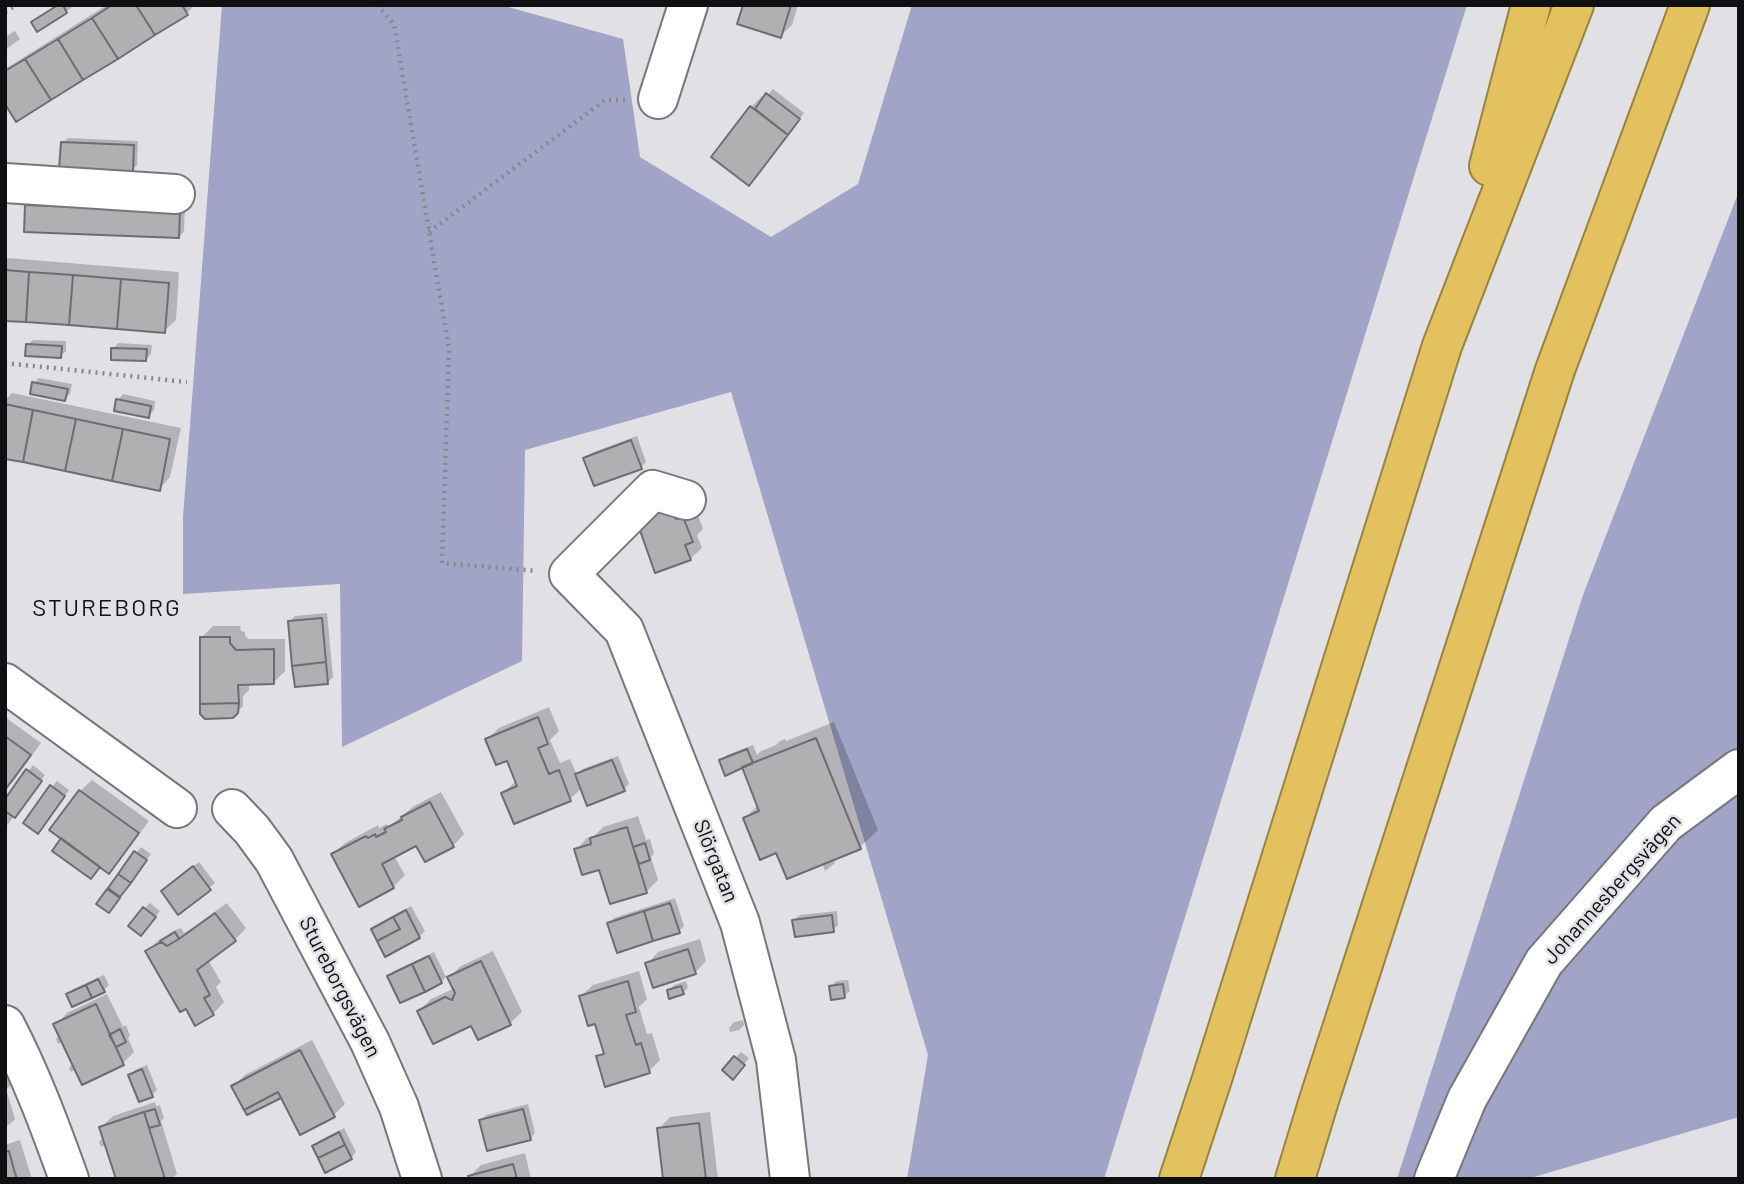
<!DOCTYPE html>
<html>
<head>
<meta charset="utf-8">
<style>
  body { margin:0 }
  #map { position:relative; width:1744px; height:1184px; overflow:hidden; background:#e0e0e5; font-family:Barlow,sans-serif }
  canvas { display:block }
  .frame { position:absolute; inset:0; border:7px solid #101012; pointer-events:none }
</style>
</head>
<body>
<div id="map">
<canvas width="1744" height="1184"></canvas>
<div class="frame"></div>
</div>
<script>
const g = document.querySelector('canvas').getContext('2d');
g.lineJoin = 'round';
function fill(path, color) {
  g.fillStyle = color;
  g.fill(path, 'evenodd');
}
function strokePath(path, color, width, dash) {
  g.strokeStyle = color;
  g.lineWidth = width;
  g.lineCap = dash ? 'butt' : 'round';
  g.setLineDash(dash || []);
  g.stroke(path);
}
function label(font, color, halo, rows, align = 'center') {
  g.font = font + ' Barlow,sans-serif';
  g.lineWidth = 5;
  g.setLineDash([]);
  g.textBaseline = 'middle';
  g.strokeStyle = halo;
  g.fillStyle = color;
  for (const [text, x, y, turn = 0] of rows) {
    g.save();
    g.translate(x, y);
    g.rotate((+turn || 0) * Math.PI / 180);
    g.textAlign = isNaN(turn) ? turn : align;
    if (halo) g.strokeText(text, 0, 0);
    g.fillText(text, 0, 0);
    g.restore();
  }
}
fill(new Path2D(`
  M222,5H501L623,39L640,157L771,237L858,184L912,5H1467L1104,1179H907L928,1055L731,392L525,450L522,661L342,747L340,584L183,594V517Z
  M1739,191V1117L1527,1179H1397L1583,595Z`), '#a1a4c7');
fill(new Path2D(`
  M57,5H71L72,7L66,12L33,22L38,17Z
  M107,5H195L187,13L17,119L5,101V69Z
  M745,5H798L792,25L780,36Z
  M15,31L20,39L5,50V37Z
  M773,89L804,113L760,172L749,184L751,107L762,96L765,98Z
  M68,138L138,141L137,165L132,170L62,143Z
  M32,200L185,207L184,231L179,237L27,205Z
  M8,258L179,272L176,320L164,331L5,319V261Z
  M33,340L66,341V351L60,356L27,345Z
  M118,343L152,345L151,354L145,360L113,349Z
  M39,378L72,384L70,394L64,399L34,383Z
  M12,393L181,428L170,477L159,489L5,457V400Z
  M123,394L155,401L154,410L148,416L118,400Z
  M637,436L646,462L641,467L585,458L591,453Z
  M695,507L703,529L697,535L702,548L690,559L645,513Z
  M327,613L333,677L327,683L290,621L295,616Z
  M213,626H240L241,631L245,632V635L248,639H285V671L274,682L249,683V690L243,696V706L232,717L201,638Z
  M549,707L559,731L550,740L560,763L570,759L577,775L582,769L618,756L629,784L624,789L582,788L570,799L503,793L516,781L508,758L487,739L499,728Z
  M5,717L41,743L13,782L5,789Z
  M834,722L878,830L860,847L833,858L835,863L825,871L822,863L777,851L745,818L759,804L743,766L721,760L727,755L753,745L757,755L761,751L776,745L780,741L785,739L786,741Z
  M33,765L45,775L5,828V802Z
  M92,780L149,821L120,860L109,871L63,838L80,791Z
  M57,781L69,790L43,827L52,787Z
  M441,792L464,834L453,846L417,844L394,856L405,875L393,887L333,854L345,843L378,825L379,828L387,824L388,826L391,825L414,806Z
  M638,816L646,840L650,839L654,853L651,857L658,880L647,891L611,902L600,868L576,850L587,838L594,836L603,827Z
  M141,847L151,854L114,906L108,890Z
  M199,862L215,883L178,912L168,886Z
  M675,898L684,926L679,931L609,923L614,918Z
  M150,903L160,911L146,929L145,908Z
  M227,903L246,928L235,940L208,960L221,982L216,987L224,1002L213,1014L147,951L159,940L173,931L181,928L184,933L192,928Z
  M411,906L425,931L419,937L386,954L373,929L378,924Z
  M837,911L838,925L833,930L794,920L800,915Z
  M700,939L706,961L695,973L647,964L658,952Z
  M493,951L522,1012L510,1023L479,1038L472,1023L419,1011L431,999L455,988L449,977L461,966Z
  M434,952L446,977L441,982L389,977L394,971Z
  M639,971L647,999L639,1007L647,1034L652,1033L660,1060L649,1071L598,1057L605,1050L596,1022L581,996L593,985Z
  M104,975L109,985L104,990L68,995L73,989Z
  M848,980L850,991L844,996L831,986L836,981Z
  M686,981L688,987L683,993L669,991L674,985Z
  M107,994L123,1027L126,1025L130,1036L128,1038L134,1052L123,1063L76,1069L71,1072L69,1068L73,1063L63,1041L58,1044L56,1039L60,1035L56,1025L67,1013Z
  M743,1020L744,1025L739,1030L730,1032L729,1028L734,1022Z
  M312,1040L345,1104L334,1115L282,1095L247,1113L234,1086L245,1075Z
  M741,1052L749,1058L738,1072L725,1070Z
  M5,1060L16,1082L6,1089L15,1119L10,1124L5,1126Z
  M147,1065L157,1090L152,1095L130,1075L135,1070Z
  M155,1102L156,1106L160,1105L164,1118L161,1121L177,1174L172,1179H115L117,1176L107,1145L101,1147L99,1142L104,1137L101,1127L113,1116Z
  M528,1104L535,1133L530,1139L481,1120L486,1115Z
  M710,1112L718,1179H665L659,1129L670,1117Z
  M344,1128L356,1152L351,1158L314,1146L319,1141Z
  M20,1140L32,1179H5V1145Z
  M525,1153L531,1179H471L470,1176L481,1165Z`), '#0003');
const building = new Path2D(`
  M58,5H63L67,13L37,32L31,22Z
  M112,5H136L155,35L118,59L92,18Z
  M136,5H182L188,15L155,35Z
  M743,5H791L781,38L737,24Z
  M92,18L118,59L83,80L58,39Z
  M58,39L83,80L51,100L25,59Z
  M25,59L51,100L16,122L5,104V71Z
  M766,93L800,119L788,135L755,109Z
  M750,106L788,135L749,186L711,157Z
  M61,142L134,145L133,172L59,169Z
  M25,205L180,211L179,238L24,232Z
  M5,270L29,272L26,322L5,321Z
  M29,272L73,275L69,325L26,322Z
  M73,275L121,279L117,329L69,325Z
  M121,279L169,283L165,333L117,329Z
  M26,344L62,346L61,358L25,356Z
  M111,348L147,349L146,361L111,360Z
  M32,382L68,389L65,401L30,394Z
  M116,399L151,406L149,418L114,411Z
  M5,404L33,410L23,462L5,459Z
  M33,410L76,419L65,471L23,462Z
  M76,419L123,429L112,481L65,471Z
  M123,429L170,439L160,491L112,481Z
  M631,440L642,469L594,486L583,458Z
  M671,506L676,519L683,517L693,542L685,545L691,560L655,573L636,519Z
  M322,618L326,662L292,666L288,621Z
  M200,637H230V643L236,650L274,649V684L238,685L239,703L200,704Z
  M326,662L328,684L295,687L292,666Z
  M239,703L238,713L233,718L205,719L200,714V704Z
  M538,717L548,744L538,748L549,774L559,770L571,801L514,824L501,793L517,786L507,761L496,765L485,739Z
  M5,736L31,755L5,790Z
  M816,738L861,849L787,879L776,853L760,860L743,818L759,811L742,767Z
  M747,749L753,763L725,776L719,760Z
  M612,760L625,791L587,806L575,774Z
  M26,769L42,781L15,818L5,811V799Z
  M50,785L65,796L38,834L23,823Z
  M79,790L139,833L109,874L49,830Z
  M430,802L454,847L425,862L416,846L382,864L394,888L359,907L331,854L366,836L368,838L375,834L376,837L386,832L384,829L402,820L401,817Z
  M627,827L647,893L610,904L599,870L582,875L574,849L591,844L590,838Z
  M61,838L100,867L91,879L52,851Z
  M645,843L650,860L639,864L633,847Z
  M134,851L147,860L131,883L118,874Z
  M193,866L211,890L178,915L161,891Z
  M118,874L131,883L120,897L108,888Z
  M107,889L120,898L109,913L96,904Z
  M670,903L680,933L653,941L644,911Z
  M143,907L156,917L141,936L128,926Z
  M406,910L420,938L385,957L377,941L400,929L393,917Z
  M644,911L653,941L617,953L607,923Z
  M215,913L236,941L197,970L210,995L204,998L214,1015L195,1026L186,1009L180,1012L145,951L161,942L167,946L179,939Z
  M832,915L834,932L795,937L792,920Z
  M393,917L400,929L377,941L371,929Z
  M175,932L179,939L167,946L160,941Z
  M688,949L696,974L653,988L645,963Z
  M429,956L442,983L425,992L412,964Z
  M481,961L511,1025L478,1040L471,1026L433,1044L417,1011L445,997L452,1000L455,993L447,977Z
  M412,964L425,992L400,1003L387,976Z
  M98,979L105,992L92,998L86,985Z
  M628,981L636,1012L626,1015L636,1045L641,1043L650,1073L605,1087L596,1056L604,1054L595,1024L588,1026L579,996Z
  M843,984L845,998L831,1000L829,986Z
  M86,985L92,998L72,1007L66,994Z
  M681,986L684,994L669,999L667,990Z
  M96,1004L124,1065L82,1085L53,1024Z
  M120,1029L126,1042L116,1047L109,1035Z
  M300,1050L335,1117L300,1135L278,1092L244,1110L231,1086Z
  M734,1056L745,1065L733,1080L722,1070Z
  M142,1069L153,1097L139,1102L128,1075Z
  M278,1092L281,1098L247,1115L244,1110Z
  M155,1109L160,1125L149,1128L144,1112Z
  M523,1109L531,1140L487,1151L479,1120Z
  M144,1112L165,1179H116L99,1127Z
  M699,1123L706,1179H663L657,1128Z
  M339,1132L345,1145L318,1158L312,1146Z
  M345,1145L352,1159L325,1173L318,1158Z
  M9,1151L14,1170L17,1179H5V1152Z
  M513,1164L517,1179H469L468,1176Z`);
fill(building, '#b2afb3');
strokePath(building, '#6f6c70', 2);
const minor = new Path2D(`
  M658,99L688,5
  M5,183L175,194
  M686,500L653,490L569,574L624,630L740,923L776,1060L790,1179
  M5,683L177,808
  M232,809L252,830L274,860L370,1042L399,1107L422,1179
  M5,1025C31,1075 50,1126 69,1179
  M1434,1179L1467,1099L1544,962L1666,823L1739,769`);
const highway = new Path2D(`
  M1489,166L1531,5
  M1179,1179L1212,1079L1442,346L1574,5
  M1295,1179L1319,1100L1555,370L1690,5`);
strokePath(minor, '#76777b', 42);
strokePath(highway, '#998343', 42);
strokePath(new Path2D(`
  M377,5L394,24L449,349L442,563L537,571
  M5,12L16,5
  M429,232L605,100H625
  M5,363L187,382`), '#87878b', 4.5, [2, 5]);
strokePath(minor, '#fff', 38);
strokePath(highway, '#e3c15e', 38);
label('21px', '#101012', '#e0e0e5', [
  ["Slörgatan",716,861,68],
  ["Johannesbergsvägen",1612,889,-48],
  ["Stureborgsvägen",340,987,63]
]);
g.letterSpacing = '2px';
label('24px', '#101012', '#e0e0e5', [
  ["STUREBORG",107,608]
]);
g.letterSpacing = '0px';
</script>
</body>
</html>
